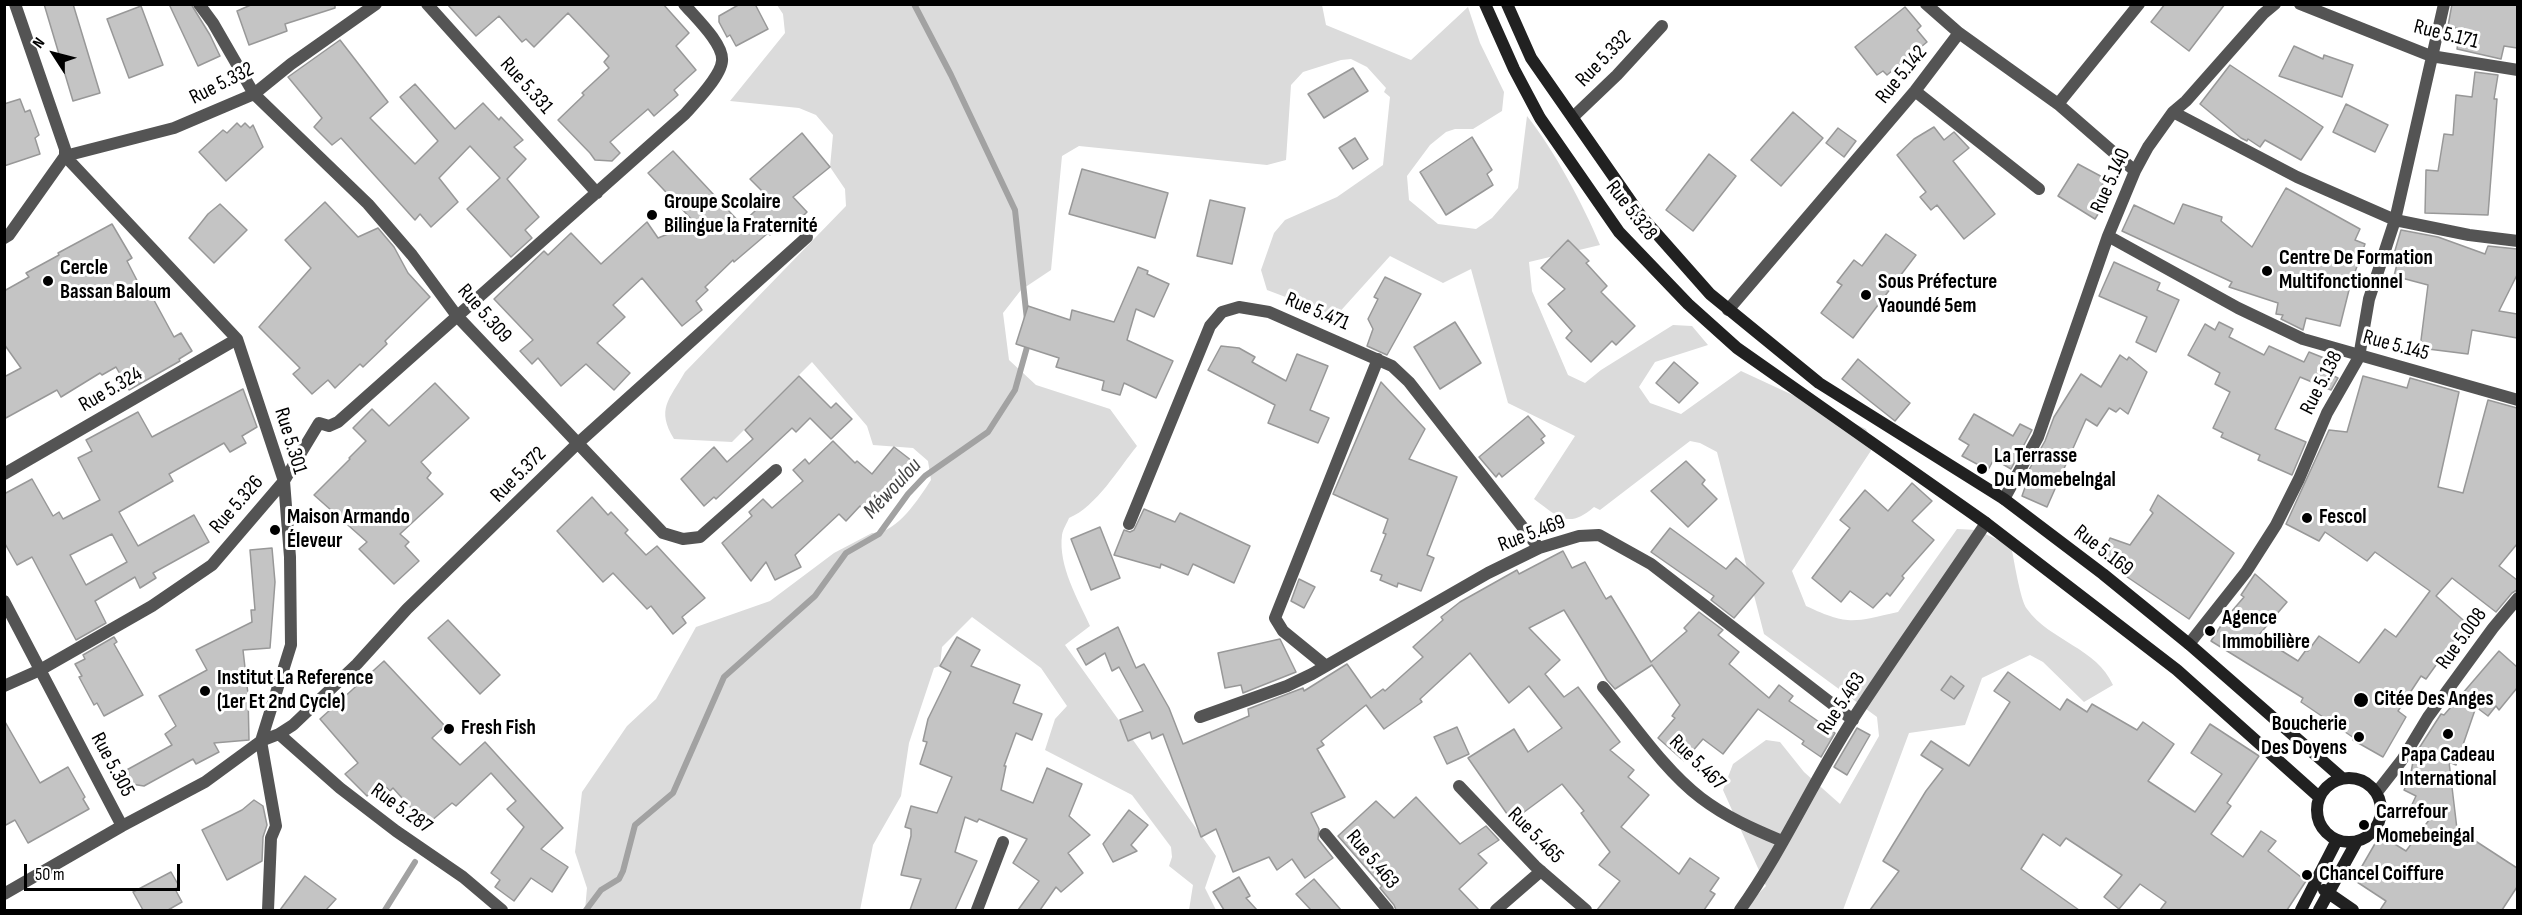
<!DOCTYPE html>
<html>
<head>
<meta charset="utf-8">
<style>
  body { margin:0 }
  #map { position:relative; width:2522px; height:915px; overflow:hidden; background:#fff; font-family:"Sofia Sans Condensed",sans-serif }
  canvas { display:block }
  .frame { position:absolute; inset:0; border:6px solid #000; pointer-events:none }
  .north { position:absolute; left:24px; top:24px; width:60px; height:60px; -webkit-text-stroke:4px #fff; paint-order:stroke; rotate:306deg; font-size:16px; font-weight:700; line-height:24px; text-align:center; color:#000 }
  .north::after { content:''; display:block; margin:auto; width:21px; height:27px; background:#000; clip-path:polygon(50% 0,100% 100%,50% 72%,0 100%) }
  .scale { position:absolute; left:24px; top:864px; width:156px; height:27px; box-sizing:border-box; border:3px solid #000; border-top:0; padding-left:8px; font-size:18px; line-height:21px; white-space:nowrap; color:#000; -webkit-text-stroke:4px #fff; paint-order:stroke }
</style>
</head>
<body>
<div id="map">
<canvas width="2522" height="915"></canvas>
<div class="frame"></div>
<div class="north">N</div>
<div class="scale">50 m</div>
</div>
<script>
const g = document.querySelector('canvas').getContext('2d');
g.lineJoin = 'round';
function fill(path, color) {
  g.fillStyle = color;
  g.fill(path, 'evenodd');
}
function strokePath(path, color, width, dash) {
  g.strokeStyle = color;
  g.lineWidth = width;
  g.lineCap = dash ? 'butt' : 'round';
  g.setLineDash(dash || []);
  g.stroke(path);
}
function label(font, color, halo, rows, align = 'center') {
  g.font = font + ' "Sofia Sans Condensed",sans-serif';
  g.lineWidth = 6;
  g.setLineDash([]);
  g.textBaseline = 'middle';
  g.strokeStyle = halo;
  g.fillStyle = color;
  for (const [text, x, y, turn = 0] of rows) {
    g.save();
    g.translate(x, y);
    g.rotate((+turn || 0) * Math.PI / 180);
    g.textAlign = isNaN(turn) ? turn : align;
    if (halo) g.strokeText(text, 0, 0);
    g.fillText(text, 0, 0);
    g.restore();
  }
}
fill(new Path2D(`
  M777,5H1322L1326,25L1411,60L1468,7L1480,43L1504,92L1502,111L1473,129H1455L1446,132L1430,145L1407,176L1409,200L1438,224L1476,229L1492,218L1518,188L1527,116C1553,148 1584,206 1600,245L1529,262L1532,291L1568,375L1585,383L1601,370L1673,325L1692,326L1708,345L1655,362L1639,387L1650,403L1681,414L1741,371L1866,429L1874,446L1792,571L1806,606C1849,626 1853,622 1898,612L1957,529L1977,530L2011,546C2014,559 2020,600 2027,609C2050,641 2097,648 2113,685L2084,702L2043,662L2030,655L1982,678L1965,725L1909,733L1843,910H1742L1766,886L1723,790L1733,764L1766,740L1780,742L1804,772L1840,804L1879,736L1877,717L1764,634L1717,452L1700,443L1690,441L1600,510L1594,507C1568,530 1557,516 1534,499L1575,436L1508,403L1471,269L1443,283L1390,256L1336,316L1267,290L1261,270L1274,233L1285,220L1337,197L1383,165L1390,97L1384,92L1386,88L1367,67L1351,59L1341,60L1303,72L1291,85L1286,160L1267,165L1079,146L1062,156L1051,270L1021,290L1003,313L1009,360L1036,385L1110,409L1137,446C1119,468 1096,507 1069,518C1067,523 1063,529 1062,535C1058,566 1078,599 1090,626L1065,645L1216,856L1205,888L1216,910H1189L1193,885L1169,866L1172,857L1171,847L1132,795L1045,750L1055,719L1067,706L1041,668L972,617L942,647L940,666L934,668L909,743L901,796L873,845L860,910H585L587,888L575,852L582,792L627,726L656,699L696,627L770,601L834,553L872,533C897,534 919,498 931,480L928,461L913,448L873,445L867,426L812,362L732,442L674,439C656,409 669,400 685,372L846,206L845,189L830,167L833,135L816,115L799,108L730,101L785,33L783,14Z`), '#dbdbdb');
strokePath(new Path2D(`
  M914,4L951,75L1015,210L1027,320
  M385,910L415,862
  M586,910L601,890L619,879L623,871L635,825L673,793L724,677L815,596L846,553L879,534L908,494L925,476L988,432L1015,390L1029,340`), '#a2a2a2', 6);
const building = new Path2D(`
  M44,4H73L100,93L73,101Z
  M169,4H191L210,35L220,56L198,66Z
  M253,4H335V8L285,24L287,31L249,45L237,11Z
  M447,4H663L689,33L676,46L696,70L674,90L678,95L654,116L648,109L610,142L620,153L612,161L595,160L590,153L558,120L584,95L582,93L609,68L604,62L609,56L568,13L534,47L526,39L522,42L499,16L476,36Z
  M740,4H755L768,29L736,46L730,35L727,37L719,22V16Z
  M2165,4H2225L2189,51L2151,22Z
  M2452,4H2517V48L2504,46L2501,59L2457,49L2460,29L2448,26Z
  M141,6L163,65L129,78L107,19Z
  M1905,7L1921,26L1917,30L1927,42L1887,75L1883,71L1877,75L1855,47Z
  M340,40L388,102L370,118L415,164L438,141L400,97L415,84L455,129L483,103L499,120L501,117L523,140L514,147L526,159L507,179L539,217L525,230L532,238L511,257L467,209L500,178L470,146L439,178L458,202L431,227L420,214L415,220L341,138L332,145L314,127L322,118L288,77Z
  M2294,46L2323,59L2324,55L2353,65L2342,97L2279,76Z
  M2230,65L2323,127L2301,160L2265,140L2260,147L2248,139L2247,141L2241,138L2200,104Z
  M1353,68L1368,91L1324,118L1308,94Z
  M2475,72L2498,75L2494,99H2497L2488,215L2425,213L2426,170L2438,171L2444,134L2453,135L2456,95L2472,97Z
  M20,99L25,112L30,110L39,135L35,138L40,154L4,166V104Z
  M2346,104L2388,125L2375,152L2333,132Z
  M1793,112L1823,138L1781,186L1751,160Z
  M237,123L241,127L245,123L250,128L253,125L263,147L226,181L199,152L223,130L227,133Z
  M1934,127L1944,140L1954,132L1969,148L1953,161L1995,214L1964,239L1937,205L1931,210L1920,197L1926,192L1897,155L1914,139Z
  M1838,128L1856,141L1844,157L1826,143Z
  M802,133L830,167L793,197L807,212L792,227L783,226L770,235L768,233L734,262L733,260L705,287L708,290L696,301L702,310L682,326L642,278L613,305L625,317L597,343L630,373L614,390L586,364L561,386L538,358L532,364L520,351L533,340L494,299L544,251L548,255L571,233L601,264L647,222L658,238L695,223L648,173L673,151L741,224L769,198L750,179Z
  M1472,137L1492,170L1487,174L1493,185L1446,215L1420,172Z
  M1355,138L1368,159L1353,169L1339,148Z
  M1709,154L1736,176L1693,231L1666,210Z
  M2078,164L2106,179L2101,187L2111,193L2095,219L2058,196Z
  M1082,169L1168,193L1155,238L1069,214Z
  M2286,188L2360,229L2355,240L2365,244L2350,286L2340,326L2306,318L2303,330L2281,319L2283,315L2276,314L2278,303L2229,287L2232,282L2122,231L2134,205L2174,224L2183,204L2222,217L2221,221L2252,247Z
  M1210,200L1245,208L1232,264L1197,256Z
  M325,202L358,237L378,228L394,247L408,273L430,297L385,341L387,344L363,367L360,364L335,388L328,380L312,394L293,374L300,368L259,327L311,268L285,240Z
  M220,204L247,230L214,263L189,238L208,214Z
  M112,224L132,258L127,261L144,294L149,291L174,337L181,333L192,351L179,359L180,361L129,390L116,367L102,375L100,373L61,397L57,390L4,419V377L21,368L4,344V291L29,277L26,273L59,255L58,253Z
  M2401,230L2438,237L2485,254L2488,246L2517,249V275L2499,311L2517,314V338L2472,330L2468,354L2420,348L2428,285L2394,276L2399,256L2394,254Z
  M1886,234L1916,255L1853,338L1821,313L1842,285L1837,282L1854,260L1862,266Z
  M1568,240L1589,261L1586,263L1607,286L1601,292L1635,326L1616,345L1612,341L1591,362L1566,338L1572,331L1548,304L1565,289L1541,268Z
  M2114,262L2160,283L2157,290L2179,300L2156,352L2136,342L2147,317L2099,296Z
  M1138,267L1148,271L1147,274L1169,284L1154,317L1136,309L1127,340L1173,361L1156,398L1124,383L1120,395L1102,390L1104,381L1056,367L1059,358L1016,344L1028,306L1070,320L1072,310L1114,322Z
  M1385,277L1421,294L1387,355L1367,346L1373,329L1368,319L1378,299L1374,297Z
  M1455,322L1481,363L1440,389L1414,347Z
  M2219,322L2233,329L2229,337L2264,355L2269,346L2304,362L2309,352L2334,362L2329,374L2338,378L2331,390L2300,377L2275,429L2306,442L2292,475L2258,460L2260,455L2221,437L2223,433L2213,428L2230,392L2215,384L2220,373L2188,355L2205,324L2215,330Z
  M1221,346L1239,348L1255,357L1252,362L1286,381L1297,354L1328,366L1310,410L1329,418L1318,443L1268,423L1275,405L1208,370Z
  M2120,355L2127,360L2129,357L2147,372L2128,414L2120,408L2116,412L2109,408L2097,426L2086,419L2047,507L2022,496L2028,479L2025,477L2045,441L2054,417L2081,374L2101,387Z
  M1858,359L1910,403L1895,421L1842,379Z
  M1674,362L1698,383L1679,403L1656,383Z
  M799,376L831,408L836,403L852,419L831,439L810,418L796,432L792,428L716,499L714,497L704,506L681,479L714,447L727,462L753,439L745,430Z
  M2363,376L2407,388L2410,378L2459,392L2438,487L2463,493L2488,400L2517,408V544L2499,566L2517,580V590L2512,593L2496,612L2452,578L2436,596L2470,626L2458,643L2454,640L2426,679L2421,676L2398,711L2406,717L2383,757L2353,740L2354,738L2301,702L2303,698L2211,641L2226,618L2244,597L2241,595L2255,574L2287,602L2258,636L2298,661L2306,650L2308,651L2319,636L2359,663L2385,629L2396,637L2430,591L2375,552L2367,561L2325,532L2319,541L2286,524L2329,430L2347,432Z
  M1381,382L1425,429L1409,459L1457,477L1427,555L1434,558L1421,591L1398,583L1397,587L1380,580L1382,575L1371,571L1386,534L1383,533L1388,519L1333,494Z
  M435,383L469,418L421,462L431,473L427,478L443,494L400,534L409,542L405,546L419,561L394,584L359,549L367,542L314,495L350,459L349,458L366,441L353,428L372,409L389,426Z
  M243,389L257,427L242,436L246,443L230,452L224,443L169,474L173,481L119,512L138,546L194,515L209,542L153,573L156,578L140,588L135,577L95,601L106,623L76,640L32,557L17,565L4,542V494L32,479L53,516L59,512L63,519L100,500L78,458L92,451L86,440L138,412L152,437ZM112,534L127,562L86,585L70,555Z
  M1974,414L2013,436L2020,424L2032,430L2011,469L1994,459L1988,470L1962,456L1969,445L1959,439Z
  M1528,416L1545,436L1541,439L1544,443L1502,477L1499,473L1496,477L1479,457Z
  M833,441L855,463L857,461L872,474L894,447L916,464L873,517L860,506L846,521L839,514L795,555L801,567L775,580L766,562L751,581L722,543L752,516L749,512L763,499L772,508L803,481L793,470L805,459L809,464Z
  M1686,461L1705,480L1702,484L1717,499L1688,527L1651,491Z
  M1912,483L1932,501L1912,521L1934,540L1902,576L1904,578L1890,596L1887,593L1873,608L1850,591L1841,602L1812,578L1850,528L1840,520L1865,490L1888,511Z
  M2158,495L2234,553L2189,619L2114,568L2119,561L2103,555L2110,538L2130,545L2153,513L2150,510Z
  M592,497L608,515L611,512L628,530L625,533L646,555L657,546L705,598L682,617L686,623L673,634L651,606L647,609L613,573L603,582L557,531Z
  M1144,509L1175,522L1180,513L1250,546L1234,583L1193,564L1188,575L1161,564L1160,568L1114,555L1124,530L1130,532L1134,530Z
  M1100,527L1120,578L1091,590L1071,539Z
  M1670,528L1726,569L1736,558L1764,583L1734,618L1711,600L1714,596L1651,552Z
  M272,548L275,582L270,648L243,650L248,694L249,740L214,743L219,752L196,764L193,759L144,786L131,784L123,772L172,745L165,734L176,726L159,696L207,670L196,650L252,622L251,610H255L250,550Z
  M1563,551L1572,568L1585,562L1606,599L1611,596L1651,662L1687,631L1684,628L1699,612L1723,630L1718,635L1739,652L1729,664L1769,698L1779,685L1793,696L1789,701L1835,733L1821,757L1802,744L1804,741L1758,709L1723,754L1703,739L1684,761L1658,738L1675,718L1672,716L1680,705L1652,665L1615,689L1607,680L1564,610L1529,628L1560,660L1545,674L1564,697L1578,687L1620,742L1610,750L1634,770L1628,777L1649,795L1621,827L1679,874L1690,858L1719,878L1710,891L1715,894L1704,910H1597L1620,881L1599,865L1610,852L1581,813L1584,811L1562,784L1512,821L1468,758L1514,729L1528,752L1562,728L1529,686L1509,703L1470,653L1420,699L1422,702L1384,729L1366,705L1321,741L1324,745L1317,749L1345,797L1311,813L1319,829L1318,839L1333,858L1305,878L1292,859L1277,870L1269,857L1233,872L1216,829L1201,837L1163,734L1152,739L1150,732L1128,741L1120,720L1143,711L1119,667L1112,671L1105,653L1086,665L1077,649L1118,627L1136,668L1144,664L1169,708L1183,744L1249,716L1248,709L1303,688L1304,691L1347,664L1371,698L1383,689L1385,691L1423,657L1413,647L1443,620L1441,617L1460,602L1517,570L1519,574Z
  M1299,579L1315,587L1304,608L1291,601Z
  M448,620L500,675L480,694L428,638Z
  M114,637L117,642L114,644L143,695L104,716L97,703L94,705L79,677L82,676L75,664L85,659L83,655Z
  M957,637L980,650L971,666L1020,685L1013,703L1042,714L1032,740L1016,733L1004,766H1006L1001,790L1033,803L1047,768L1082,784L1069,816L1090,835L1068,853L1083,873L1061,892L1056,887L1040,910H1018L1039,881L1013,863L1027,839L979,819L977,822L965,817L955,852L977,861L955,910H910L921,879L901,875L911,836V829L905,827L911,806L937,813L952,777L920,764L927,742L923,741L928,719L951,672L940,666Z
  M1280,639L1296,672L1243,693L1241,685L1225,688L1218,653Z
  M2499,651L2517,667V688L2499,710L2496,706L2488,716L2476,707L2456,765L2449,762L2457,829L2517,868V887L2502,910H2380L2386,901L2354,880L2380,835L2406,851L2435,812L2408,813L2416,796L2404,790L2410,778L2414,756L2441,714L2444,715Z
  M384,661L445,726L432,738L460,765L485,742L563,828L541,849L568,867L552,892L531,878L514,901L495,887L500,880L491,873L524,827L507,809L516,801L491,773L456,806L452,803L430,822L420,811L412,809L393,788L390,791L382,783L367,796L345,774L358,763L320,719Z
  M2008,672L2060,710L2067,699L2087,712L2092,704L2137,730L2143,722L2174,744L2148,781L2195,812L2222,774L2191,753L2210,724L2259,756L2227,803L2231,806L2211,834L2243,857L2261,831L2276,841L2268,851L2306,881L2287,910H2160L2166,902L2140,884L2119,909L2104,897L2122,875L2066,838L2060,846L2043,834L2021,869L2079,910H1870L1899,871L1883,861L1926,791L1943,769L1921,755L1931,741L1969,766L2010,702L1994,691Z
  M1951,676L1964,686L1954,699L1941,690Z
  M4,720L40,783L68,767L85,797L83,799L89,809L28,843L15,820L4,826Z
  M1457,727L1469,754L1447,764L1434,737Z
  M1857,728L1870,735L1847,775L1834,767Z
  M1416,797L1460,844L1486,826L1499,840L1478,854L1487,863L1459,889L1479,910H1396L1394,905L1380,888L1382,886L1338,836L1376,801L1394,818Z
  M254,800L263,806L267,825L263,837L262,861L227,880L202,830L242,810Z
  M1129,810L1148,825L1131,845L1137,851L1113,862L1103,844Z
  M171,872L179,886L175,889L182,902L168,910H143L133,892Z
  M305,876L336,899L326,910H280Z
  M1239,877L1250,896L1246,898L1257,910H1224L1213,892Z
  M1314,879L1341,910H1311L1296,894Z`);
fill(building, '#c4c4c4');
strokePath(building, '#989898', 1.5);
strokePath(new Path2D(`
  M199,4L213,23L254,94L368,204L412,255L457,316L663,533L683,539L700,537L776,470
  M427,4L597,193
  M1926,4L1959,33
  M2300,4L2431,56L2518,70
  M1915,91L2039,189
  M2058,104L2139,4
  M2173,112L2186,101L2263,14L2275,4
  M1573,117L1617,75L1662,26
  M2108,236L2238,308L2303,339L2518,400
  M4,238L9,235L65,156V149L15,4
  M1728,310L1915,91L1959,33L2058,104L2135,171
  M4,474L237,339
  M2004,499L2038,437L2108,236L2135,171L2148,147L2173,112L2297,177L2395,220L2469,235L2518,241
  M1129,524L1210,326L1222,312L1239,307L1269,312L1392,366L1409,382L1539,548
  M4,601L122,826L4,894
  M2189,644L2246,572L2276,525L2299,479L2327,413L2359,357L2369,299L2395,220L2444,4
  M1326,666L1283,631L1275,618L1378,359
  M4,686L40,670L152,606L212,565L284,481L319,423L329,426L338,422L685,114C695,103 721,76 722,61C724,44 695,17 684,4
  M1603,687C1632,722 1665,771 1701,798C1726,817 1753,829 1782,841
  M1200,717L1287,686L1312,674L1488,573L1539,548L1579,536L1599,535L1651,564L1853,720
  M279,734L340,788L396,831L463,877L502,910
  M1459,786L1535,866L1586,910
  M2377,792L2402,760L2428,717L2493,628L2518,598
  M122,826L205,782L261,741L279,734L293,725L357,664L407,609L577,444L807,237
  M1325,834L1388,910
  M268,910L271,838L276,826L261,741L291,645L290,557L284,481L237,339L65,156L174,128L254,94L291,64L376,4
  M977,910L1003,842
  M1496,910L1541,871
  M1740,910C1783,850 1813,781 1853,719C1896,653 1942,589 1986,523`), '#545454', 12);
strokePath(new Path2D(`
  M1485,4L1514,69L1540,118L1619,232L1688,304L1737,348L1986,523L2177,670L2319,797
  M1507,4L1531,58L1641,216L1710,294L1819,383L2004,499L2103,574L2189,644L2342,778
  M2317 810a32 32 0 1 1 64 0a32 32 0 1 1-64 0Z
  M2324,890L2353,910
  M2301,910L2337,840
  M2319,910L2357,841`), '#212121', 12);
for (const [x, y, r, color] of [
  [652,215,6,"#000"],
  [2267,271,6,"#000"],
  [48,281,6,"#000"],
  [1866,295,6,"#000"],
  [1982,469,6,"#000"],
  [2307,518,6,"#000"],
  [275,530,6,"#000"],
  [2210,631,6,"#000"],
  [205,691,6,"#000"],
  [2361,700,8,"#000"],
  [449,729,6,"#000"],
  [2448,734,6,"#000"],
  [2359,737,6,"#000"],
  [2364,825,6,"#000"],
  [2307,875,6,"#000"]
]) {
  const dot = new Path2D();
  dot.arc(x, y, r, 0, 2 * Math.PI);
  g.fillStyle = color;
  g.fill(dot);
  strokePath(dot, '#fff', 2);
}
label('21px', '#000', '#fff', [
  ["Rue 5.171",2446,35,14],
  ["Rue 5.332",1604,59,-46],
  ["Rue 5.142",1902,75,-51],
  ["Rue 5.332",222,84,-27],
  ["Rue 5.331",526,86,48],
  ["Rue 5.140",2111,181,-66],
  ["Rue 5.328",1631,211,52],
  ["Rue 5.471",1317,312,23],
  ["Rue 5.309",484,314,49],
  ["Rue 5.145",2396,346,15],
  ["Rue 5.138",2322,383,-63],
  ["Rue 5.324",111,390,-30],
  ["Rue 5.301",290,441,73],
  ["Rue 5.372",519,475,-45],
  ["Rue 5.326",237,505,-49],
  ["Rue 5.469",1532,534,-21],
  ["Rue 5.169",2103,551,38],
  ["Rue 5.008",2462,639,-54],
  ["Rue 5.463",1842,704,-57],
  ["Rue 5.467",1697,763,44],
  ["Rue 5.305",112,765,62],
  ["Rue 5.287",401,809,36],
  ["Rue 5.465",1535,836,45],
  ["Rue 5.463",1372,860,50]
]);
label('bold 21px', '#000', '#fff', [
  ["Groupe Scolaire",664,203],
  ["Bilingue la Fraternité",664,227],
  ["Centre De Formation",2279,259],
  ["Multifonctionnel",2279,283],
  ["Cercle",60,269],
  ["Bassan Baloum",60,293],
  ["Sous Préfecture",1878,283],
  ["Yaoundé 5em",1878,307],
  ["La Terrasse",1994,457],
  ["Du Momebelngal",1994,481],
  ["Maison Armando",287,518],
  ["Éleveur",287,542],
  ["Fescol",2319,518],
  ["Agence",2222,619],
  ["Immobilière",2222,643],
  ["Institut La Reference",217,679],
  ["(1er Et 2nd Cycle)",217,703],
  ["Citée Des Anges",2374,700],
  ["Boucherie",2347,725,"right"],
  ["Des Doyens",2347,749,"right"],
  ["Fresh Fish",461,729],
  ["Papa Cadeau",2448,756,"center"],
  ["International",2448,780,"center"],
  ["Carrefour",2376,813],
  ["Momebeingal",2376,837],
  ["Chancel Coiffure",2319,875]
], 'left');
label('italic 22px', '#434343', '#fff', [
  ["Méwoulou",893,489,-47]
]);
</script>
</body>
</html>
